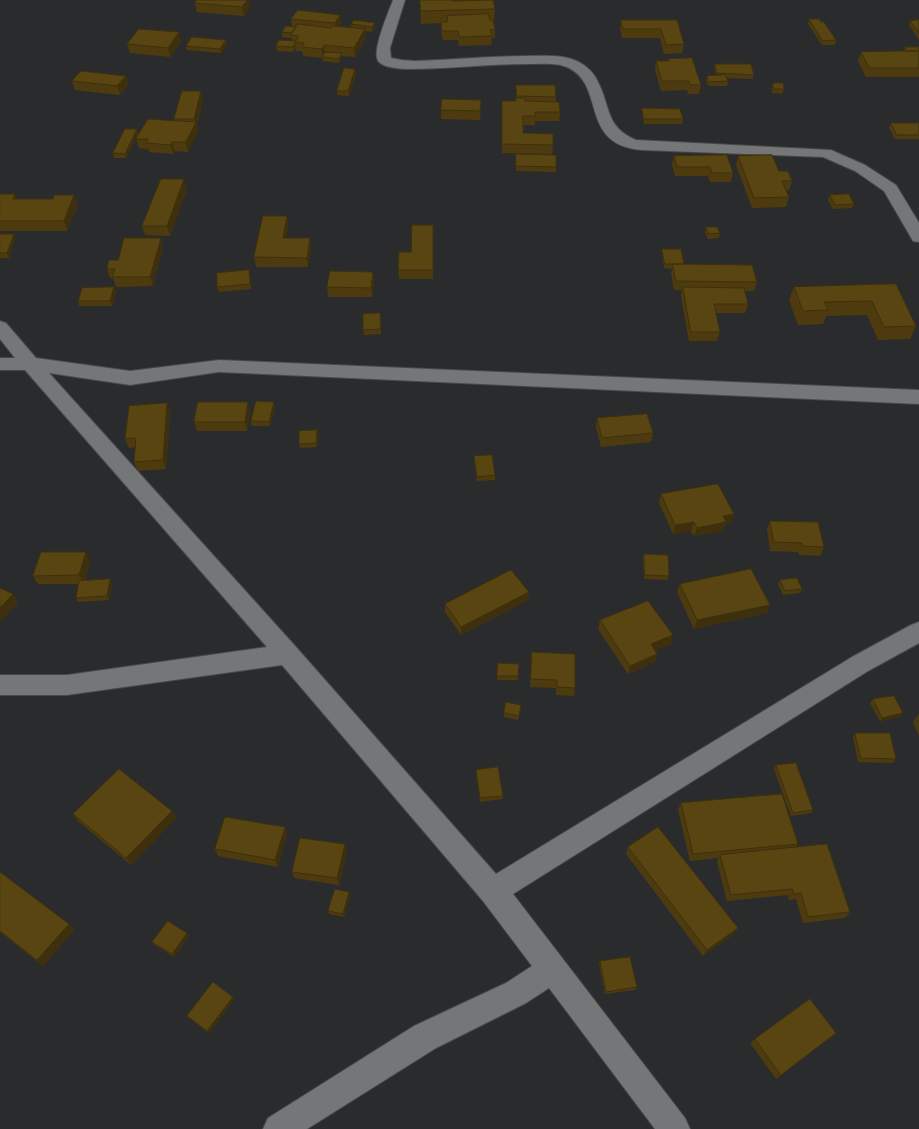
<!DOCTYPE html>
<html>
<head>
<meta charset="utf-8">
<style>
  body { margin:0 }
  canvas { display:block; background:#2a2b2d }
</style>
</head>
<body>
<canvas width="919" height="1129"></canvas>
<script>
const g = document.querySelector('canvas').getContext('2d');
g.lineJoin = 'round';
function strokePath(path, color, width, dash) {
  g.strokeStyle = color;
  g.lineWidth = width;
  g.lineCap = dash ? 'butt' : 'round';
  g.setLineDash(dash || []);
  g.stroke(path);
}
function fill(path, color) {
  g.fillStyle = color;
  g.fill(path, 'evenodd');
}
const minor = new Path2D(`
  M393,0H405L390,48L391,58L402,60L415,61C452,60 488,56 525,56C542,56 563,54 579,62C588,67 594,73 598,82C611,107 605,127 636,140L831,150L865,165L896,185L919,223V242L913,241L884,191L855,171L823,157L642,150C579,145 606,87 569,68C557,62 540,64 527,64C488,64 448,69 409,69C401,69 385,68 379,62C370,54 389,11 393,0Z
  M0,321L6,323L36,358L130,371L219,360L919,390V404L219,372L130,385L49,373L296,647L496,874L852,657L911,625L919,622V643L868,671L513,894L685,1118L690,1129H655L549,988L526,1003L436,1048L307,1129H263L268,1118L414,1026L506,983L532,966L483,901L282,665L67,695H0V675H67L267,647L25,370H0V358H15L0,339Z`);
strokePath(minor, '#47484a', 2);
fill(minor, '#747678');
fill(new Path2D(`
  M197,0H248L250,8L244,16L197,12L195,3Z
  M420,0H493L495,9L494,22H493L495,29V38H492L491,45L459,46L458,40H443L441,31V23L421,24Z
  M340,15L341,24L339,26L351,27V24L375,27L372,32L365,31L366,38L355,57L342,56V58L339,63L323,61L322,58L303,56L302,51H296L295,48L294,52L277,51L276,46L292,41V38L282,37V32L292,27L291,19Z
  M809,19L821,22L836,40L835,45H822L808,24Z
  M621,20H677L684,44L682,53L664,54L660,38H622L620,29Z
  M919,20V40L909,25L910,21Z
  M181,41L170,57L130,53L127,44Z
  M227,45L221,53L187,50L186,46Z
  M905,47H919V77H866L858,61L861,52L903,51Z
  M668,59L701,85L699,94H688L687,90L661,91L655,70L656,61H667Z
  M715,64L754,75L753,79L726,78L728,81L727,86H708L706,80L707,76L716,75L714,68Z
  M355,69L356,74L349,96L337,95V91Z
  M126,76L128,85L120,95L75,90L72,81Z
  M773,83L784,89L782,94L772,93V87Z
  M516,85L556,97V102L560,112L559,121H535V125H523V133L553,145L552,154L502,153V101H515L516,98Z
  M203,100L197,126L198,131L188,152L175,151L173,154L149,152L148,149L139,148L136,139L174,120V119Z
  M481,100L480,120L441,119V110Z
  M642,108L683,119L682,124H644L642,113Z
  M891,123H919V139H895L889,128Z
  M137,129L138,134L126,158H114L113,153Z
  M674,156L733,173L731,182H710L708,176H675L672,165Z
  M738,156L792,181L789,190H786L789,197L786,207L752,208L736,165Z
  M515,159L556,167V172L516,171Z
  M187,189L170,236L145,235L142,226Z
  M0,194L17,199L78,205L67,231H0Z
  M830,195L854,204L852,208L833,209L828,200Z
  M287,216L288,226L286,238H310L311,248L308,267H256L254,257Z
  M433,225V279H399L398,270Z
  M706,227L720,233L719,238L708,239L705,232Z
  M0,234H14L15,238L9,258H0Z
  M163,247L153,286L116,287L113,278H110L107,269L118,260Z
  M662,249L684,264L757,282L754,291H745L748,304L745,313H716L720,332L717,341H689L681,296L682,290H674L671,273L672,269L664,268L662,254Z
  M249,270L250,275L251,289L219,292L217,287Z
  M373,272L374,282L372,297H328L327,287Z
  M896,284L916,326L910,339L878,340L867,315L826,316L823,324L798,325L789,300L794,287Z
  M114,287L116,292L112,306H79L78,301Z
  M380,313L381,334L364,335L363,330Z
  M167,403L170,412L166,469L138,471L134,462L136,447L129,448L125,439Z
  M275,407L270,426H252L251,421Z
  M250,411L247,431H197L194,422Z
  M597,418L653,433L651,442L601,447L596,427Z
  M317,430L318,435L317,447L300,448L299,444Z
  M474,456L495,475V480L477,481L474,461Z
  M661,494L731,523L725,524L723,531L694,536L691,531L673,534L659,503Z
  M770,521L824,547L820,556L799,555L798,552L770,551L767,529Z
  M644,554L669,576L667,580L644,579L643,558Z
  M90,560L85,581L112,583L109,600L78,602L76,598L78,584H38L33,576Z
  M780,580L802,589L800,593L783,595L778,584Z
  M680,584L767,613L694,629L677,592Z
  M529,592L528,600L461,635L445,612V604Z
  M600,620L671,644L655,650L657,654L655,662L628,674L598,629Z
  M532,652L575,688L574,696L556,695V688L530,687L531,660Z
  M498,663L519,664L518,680H497Z
  M873,699L900,717L880,721L870,703Z
  M520,709L518,720L504,717V713Z
  M919,714V736L913,722Z
  M855,733L896,759L893,763L858,762L853,737Z
  M776,765L813,810L811,813L791,816L774,769Z
  M476,770L503,796L502,799L480,802L476,774Z
  M681,803L798,844L796,847L850,912L845,918L803,923L796,899L789,900L788,895L727,901L717,862L719,858L690,861L678,810Z
  M172,811L176,818L131,865L78,821L73,814Z
  M285,827L287,834L278,867L218,856L215,849Z
  M628,847L734,934L703,956L626,854Z
  M347,851L339,885L294,878L292,872Z
  M0,872L69,924L74,930L43,966L0,932Z
  M349,892L350,895L344,917L329,914L328,911Z
  M189,936L174,957L155,945L152,942Z
  M600,961L637,987L635,990L605,994L599,964Z
  M234,999L209,1033L190,1018L187,1016Z
  M836,1033L776,1079L750,1043L755,1039Z`), '#4d3b0f');
fill(new Path2D(`
  M247,0H248L250,8L244,16L242,7Z
  M340,15L341,24L336,32L335,23Z
  M375,23V27L372,32V27Z
  M365,29L366,38L355,57L354,48Z
  M179,32L181,41L170,57L168,48Z
  M226,40L227,45L221,53L220,49Z
  M295,44V48L294,52L293,47Z
  M324,45L325,54L322,58V49Z
  M342,53V58L339,63V59Z
  M355,69L356,74L349,96L348,91Z
  M126,76L128,85L120,95L117,86Z
  M201,91L203,100L197,126L198,131L188,152L186,142L195,123L194,119Z
  M137,129L138,134L126,158L125,154Z
  M172,142L175,151L173,154L171,145Z
  M184,179L187,189L170,236L167,226Z
  M15,194L19,204L13,199Z
  M74,195L78,205L67,231L64,221Z
  M287,216L288,226L284,248L283,238Z
  M14,234L15,238L9,258L7,253Z
  M161,238L163,247L153,286L150,277Z
  M310,238L311,248L308,267L307,258Z
  M249,270L250,275L251,289L250,284Z
  M373,272L374,282L372,297L371,288Z
  M114,287L116,292L112,306L110,301Z
  M248,402L250,411L247,431L245,422Z
  M274,402L275,407L270,426L269,422Z
  M167,403L170,412L166,469L163,460Z
  M317,430L318,435L317,447L316,443Z
  M734,514L731,523L725,524L723,531L694,536L697,528L723,516Z
  M694,522L691,531L673,534L675,525Z
  M86,552L90,560L84,584L79,575Z
  M110,579L112,583L109,600L107,596Z
  M529,592L528,600L461,635V627Z
  M13,594L18,603L0,622V608Z
  M770,605L767,613L694,629L697,620Z
  M673,635L671,644L649,653L651,644Z
  M657,654L655,662L628,674L630,666Z
  M903,713L900,717L880,721L882,718Z
  M172,811L176,818L131,865L126,858Z
  M285,827L287,834L278,867L275,860Z
  M345,844L347,851L339,885L337,878Z
  M349,892L350,895L344,917L343,914Z
  M69,924L74,930L43,966L37,960Z
  M738,928L734,934L703,956L707,950Z
  M187,933L189,936L174,957L172,954Z
  M233,997L234,999L209,1033L207,1031Z`), '#3e300d');
const building = new Path2D(`
  M197,0H247L242,7L195,3Z
  M420,0H453V1L493,0L495,9L421,11Z
  M453,0H470L453,1Z
  M298,10L340,15L335,23L291,19Z
  M488,14L490,20H493L495,29L490,30L492,36L459,37L458,31H442L441,22H448L447,16Z
  M809,19H819L821,22H824L836,40L823,41Z
  M354,20L375,23L372,27L351,24Z
  M621,20H677L684,44L666,45L661,29H623Z
  M919,20V33L910,21Z
  M298,24L331,28L332,26L365,29L354,48L324,45L322,49L302,47L304,43L295,42L299,36L291,35Z
  M286,26L296,27L292,33L282,32Z
  M139,29L179,32L168,48L127,44Z
  M192,37L226,40L220,49L186,46Z
  M279,40L295,41V44L293,47L276,46Z
  M905,47H919V51H907Z
  M919,51V68H869L861,52Z
  M325,52L342,53L339,59L322,57Z
  M692,58L701,85H690L689,81H662L656,61H669L668,59Z
  M715,64H751L754,75L717,73Z
  M344,68L355,69L348,91H337Z
  M81,71L126,76L117,86L72,81Z
  M725,75L728,81L709,82L707,76Z
  M773,83H783L784,89H774Z
  M516,85H555L556,97L517,96Z
  M182,91H201L194,119H174Z
  M516,98H525V101L559,102L560,112H535V116H523V133L553,134V145L502,144V101H516Z
  M442,99L481,100L480,111L441,110Z
  M642,108L680,109L683,119H644Z
  M148,119L196,122L186,142H172L171,145L146,143L148,139H136Z
  M891,123H919V135H897Z
  M125,129H137L125,154L113,153Z
  M516,154L556,155V167L516,166Z
  M727,155L733,173H712L710,167H677L674,156Z
  M772,155L779,171H788L792,181H782L789,197L754,198L738,156Z
  M161,179H184L167,226H142Z
  M0,194H15L13,199H53L54,195H74L64,221H0Z
  M849,194L854,204L835,205L830,195Z
  M263,216H287L283,238H310L307,258L254,257Z
  M412,225H433V270H398L399,252H411Z
  M706,227H717L720,233L709,234Z
  M0,234H14L7,253H0Z
  M124,238H161L150,277H112L115,269H107L109,260H118Z
  M662,249H681L684,264H665Z
  M673,264L752,265L757,282L676,281Z
  M249,270L250,284L217,287V273Z
  M330,271L373,272L371,288L327,287Z
  M896,284L916,326L884,327L872,301L824,302L828,310L803,311L794,287Z
  M114,287L110,301H78L82,288Z
  M683,287L744,288L748,304H714L720,332H691Z
  M380,313L381,329L363,330V314Z
  M256,401L274,402L269,422L251,421Z
  M198,402H248L245,422H194Z
  M167,403L163,460L134,462L136,438L125,439L129,406Z
  M647,414L653,433L602,438L597,418Z
  M317,430L316,443L299,444V431Z
  M492,455L495,475L477,477L474,456Z
  M718,484L734,514L723,516L726,522L697,528L694,522L675,525L661,494Z
  M770,521L818,522L824,547L802,546V543L774,542Z
  M41,552H86L79,575L33,576Z
  M644,554L668,555L669,576L645,575Z
  M751,569L770,605L697,620L680,584Z
  M511,570L529,592L461,627L445,604Z
  M797,578L802,589L785,591L780,580Z
  M110,579L107,596L76,598L79,581Z
  M0,588L13,594L0,608Z
  M648,601L673,635L651,644L657,654L630,666L600,620Z
  M532,652L575,654V688L557,687V680L531,679Z
  M498,663L519,664L518,676H497Z
  M894,696L903,713L882,718L873,699Z
  M506,702L521,705L519,716L504,713Z
  M855,733H890L896,759L861,758Z
  M796,763L813,810L793,813L776,765Z
  M498,767L503,796L480,798L476,770Z
  M119,769L172,811L126,858L73,814Z
  M782,794L798,844L693,854L681,803Z
  M225,817L285,827L275,860L215,849Z
  M658,827L738,928L707,950L628,847Z
  M300,838L345,844L337,878L292,872Z
  M827,844L850,912L808,917L801,893L794,894L792,889L731,895L720,855Z
  M0,872L69,924L37,960L0,931Z
  M335,889L349,892L343,914L328,911Z
  M168,921L187,933L172,954L152,942Z
  M630,957L637,987L606,992L600,961Z
  M213,982L233,997L207,1031L187,1016Z
  M810,999L836,1033L781,1075L755,1039Z`);
fill(building, '#594512');
strokePath(building, '#3e300d', 1);
</script>
</body>
</html>
